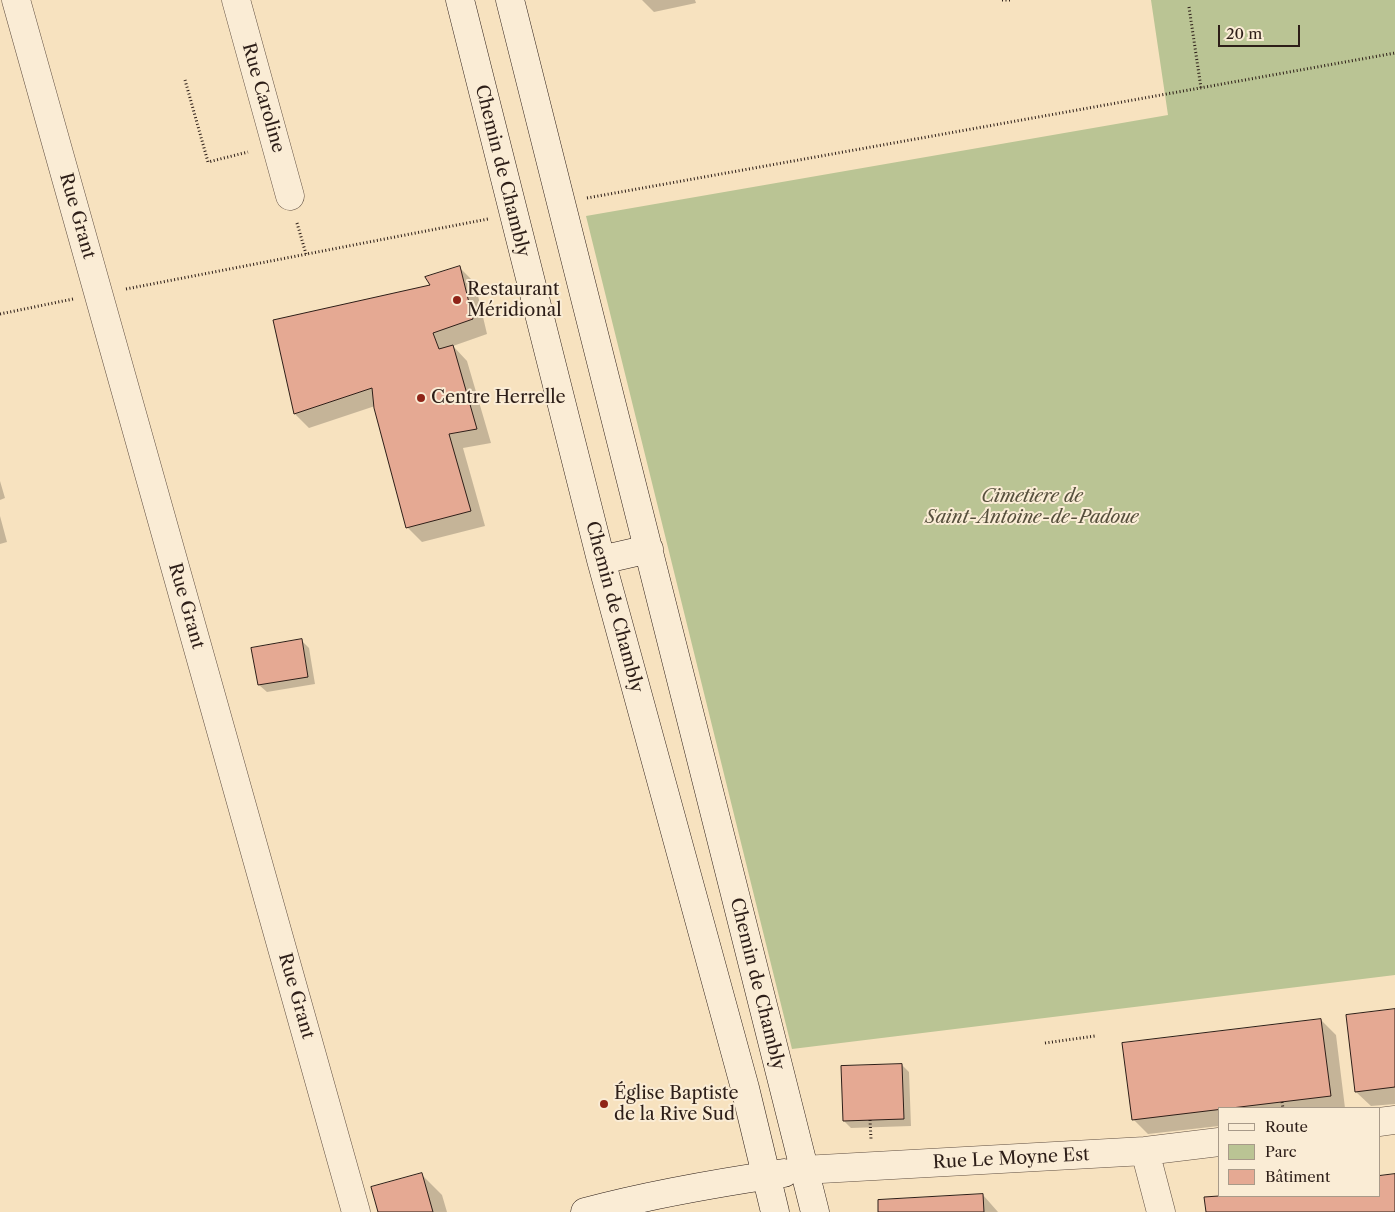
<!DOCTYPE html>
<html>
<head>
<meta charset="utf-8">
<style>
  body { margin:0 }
  #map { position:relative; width:1395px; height:1212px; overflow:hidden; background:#f7e2bf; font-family:"Libre Caslon Text",serif }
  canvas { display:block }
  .legend { position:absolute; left:1218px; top:1107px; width:162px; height:90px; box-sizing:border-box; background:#faecd5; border:1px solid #a89a89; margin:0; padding:6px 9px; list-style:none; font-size:15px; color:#2d1e18 }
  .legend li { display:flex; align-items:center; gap:10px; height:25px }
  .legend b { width:25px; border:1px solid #a89a89 }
  .scale { position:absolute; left:1218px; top:25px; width:82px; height:22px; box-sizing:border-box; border:2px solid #2d1e18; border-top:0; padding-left:6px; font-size:15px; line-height:18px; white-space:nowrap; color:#2d1e18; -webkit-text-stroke:4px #faecd5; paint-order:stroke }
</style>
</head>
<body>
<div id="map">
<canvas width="1395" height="1212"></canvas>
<ul class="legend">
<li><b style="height:6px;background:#faecd5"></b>Route</li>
<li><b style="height:14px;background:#bac494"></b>Parc</li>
<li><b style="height:14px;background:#e5a993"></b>Bâtiment</li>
</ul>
<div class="scale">20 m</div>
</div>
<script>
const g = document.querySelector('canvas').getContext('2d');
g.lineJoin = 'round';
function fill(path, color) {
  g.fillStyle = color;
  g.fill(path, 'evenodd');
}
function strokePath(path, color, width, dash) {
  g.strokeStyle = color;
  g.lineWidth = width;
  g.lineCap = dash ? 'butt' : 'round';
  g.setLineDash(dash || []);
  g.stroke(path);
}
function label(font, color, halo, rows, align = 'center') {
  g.font = font + ' "Libre Caslon Text",serif';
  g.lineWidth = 4;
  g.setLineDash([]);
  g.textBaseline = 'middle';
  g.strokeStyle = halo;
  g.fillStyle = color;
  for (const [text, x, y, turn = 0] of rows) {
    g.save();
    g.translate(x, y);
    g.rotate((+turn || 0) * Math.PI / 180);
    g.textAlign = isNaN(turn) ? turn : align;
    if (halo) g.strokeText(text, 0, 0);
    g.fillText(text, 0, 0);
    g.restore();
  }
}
fill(new Path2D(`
  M1151,0H1395V975L792,1049L586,216L1168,115Z`), '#bac494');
fill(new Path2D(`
  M642,0H695L696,3L654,12Z
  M460,268L475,283L487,334L453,346L467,361L491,443L463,448L485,526L422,542L407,527L375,406L309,428L295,414L431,285Z
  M0,481L5,498L0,500Z
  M0,516L7,542L0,544Z
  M302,641L309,648L315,684L267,692L259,685Z
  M1395,1010V1104L1371,1106L1356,1092Z
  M1321,1020L1336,1035L1345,1108H1219V1126L1148,1134L1133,1119Z
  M902,1065L909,1072L911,1126L851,1128L844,1121Z
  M421,1174L442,1195L447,1212H380Z
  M1395,1176V1212H1207L1205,1199L1228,1196H1379V1178Z
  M983,1195L998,1212H879Z`), '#0003');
const building = new Path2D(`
  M460,266L473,319L433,333L439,349L453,345L477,429L449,434L471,511L406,528L374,408L372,388L294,414L273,320L430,285L425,277Z
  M302,639L308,677L258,685L251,648Z
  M1395,1009V1087L1355,1092L1346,1015Z
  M1321,1019L1331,1096L1132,1120L1122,1043Z
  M902,1064L904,1119L843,1121L841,1066Z
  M422,1173L433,1212H378L371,1187Z
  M1395,1174V1212H1206L1204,1197L1219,1196H1379V1176Z
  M983,1194L984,1212H878V1200Z`);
fill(building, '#e5a993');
strokePath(building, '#2d1e18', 1);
const street = new Path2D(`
  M16,0L356,1212
  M236,0L290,196
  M1379,1122L1395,1120
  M1145,1151L1161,1212
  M803,1170L1145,1151L1219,1142`);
const secondary = new Path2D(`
  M460,0L601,560L745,1088L775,1212
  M510,0L815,1212
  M601,560L649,549
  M585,1212C651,1194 717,1183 784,1173`);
strokePath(street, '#604f42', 29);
strokePath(secondary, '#2d1e18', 29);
strokePath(new Path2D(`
  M1002,0H1010
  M1189,7L1201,88
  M185,80L208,162L248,152
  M587,198L1395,53
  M297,223L306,254
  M126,289L488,219
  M0,314L73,299
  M1045,1043L1095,1036
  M1282,1102L1283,1108
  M870,1120L871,1139`), '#2d1e18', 3, [1, 2.5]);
strokePath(street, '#faecd5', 28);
strokePath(secondary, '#faecd5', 28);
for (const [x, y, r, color] of [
  [457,300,5,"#8f2418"],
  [421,398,5,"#8f2418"],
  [604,1104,5,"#8f2418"]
]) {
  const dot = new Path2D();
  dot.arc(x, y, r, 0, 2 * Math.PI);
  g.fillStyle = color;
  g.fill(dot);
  strokePath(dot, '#faecd5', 2);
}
label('18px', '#2d1e18', '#faecd5', [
  ["Rue Caroline",263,98,74],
  ["Chemin de Chambly",502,171,76],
  ["Rue Grant",77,216,74],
  ["Rue Grant",186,606,74],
  ["Chemin de Chambly",614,607,75],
  ["Chemin de Chambly",757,984,76],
  ["Rue Grant",296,996,74],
  ["Rue Le Moyne Est",1011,1159,-3]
]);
label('18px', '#2d1e18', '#faecd5', [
  ["Restaurant",467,290],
  ["Méridional",467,311],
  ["Centre Herrelle",431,398],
  ["Église Baptiste",614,1094],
  ["de la Rive Sud",614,1115]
], 'left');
label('italic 18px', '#57503d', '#faecd5', [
  ["Cimetiere de",1032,497],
  ["Saint-Antoine-de-Padoue",1032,518]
]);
</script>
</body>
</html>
